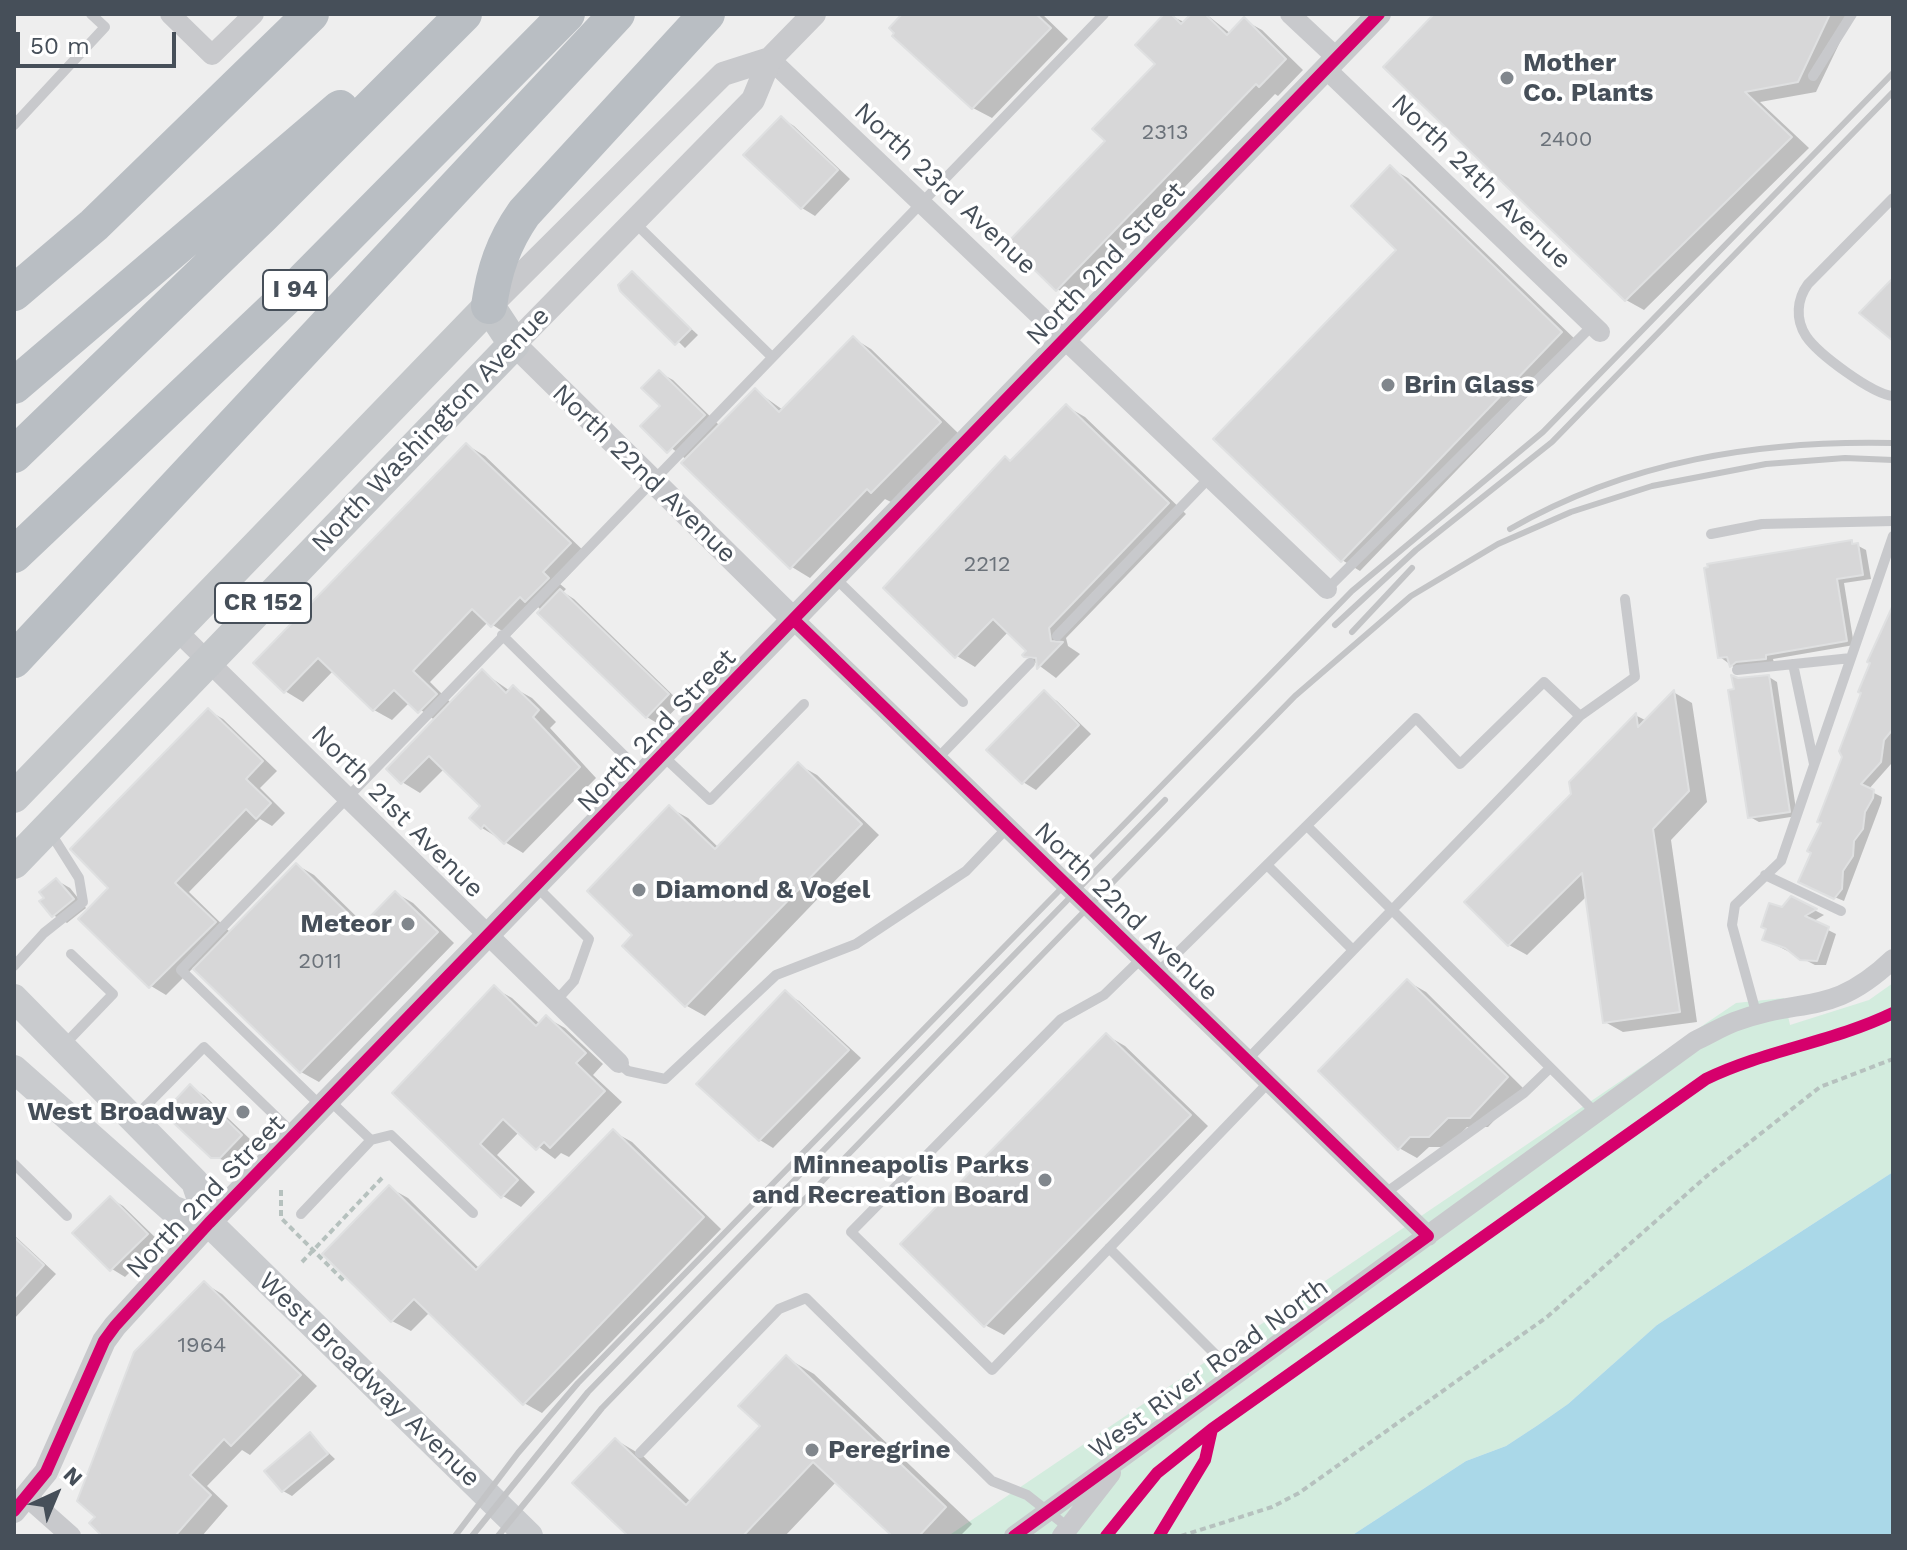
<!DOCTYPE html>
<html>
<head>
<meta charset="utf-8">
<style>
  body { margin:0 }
  #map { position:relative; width:1907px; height:1550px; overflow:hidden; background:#eee; font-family:"Work Sans",sans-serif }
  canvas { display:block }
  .frame { position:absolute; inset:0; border:16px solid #464f59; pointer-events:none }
  .north { position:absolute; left:16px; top:1454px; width:80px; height:80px; -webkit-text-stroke:6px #fff; paint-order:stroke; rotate:44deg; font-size:22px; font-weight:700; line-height:32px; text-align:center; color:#464f59 }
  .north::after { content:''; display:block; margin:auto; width:28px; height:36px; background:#464f59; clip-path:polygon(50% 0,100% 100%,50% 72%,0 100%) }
  .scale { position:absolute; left:16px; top:32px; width:160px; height:36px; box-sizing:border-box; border:4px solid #464f59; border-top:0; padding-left:10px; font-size:24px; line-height:28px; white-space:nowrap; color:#464f59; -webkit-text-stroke:6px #fff; paint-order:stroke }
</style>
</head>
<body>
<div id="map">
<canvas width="1907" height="1550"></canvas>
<div class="frame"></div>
<div class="north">N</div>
<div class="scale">50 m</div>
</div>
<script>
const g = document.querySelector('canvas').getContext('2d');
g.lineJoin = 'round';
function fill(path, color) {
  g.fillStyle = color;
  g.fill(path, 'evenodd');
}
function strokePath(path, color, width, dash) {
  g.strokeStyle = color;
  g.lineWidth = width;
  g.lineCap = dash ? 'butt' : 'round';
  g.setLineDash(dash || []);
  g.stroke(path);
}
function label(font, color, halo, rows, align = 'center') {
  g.font = font + ' "Work Sans",sans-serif';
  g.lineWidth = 7;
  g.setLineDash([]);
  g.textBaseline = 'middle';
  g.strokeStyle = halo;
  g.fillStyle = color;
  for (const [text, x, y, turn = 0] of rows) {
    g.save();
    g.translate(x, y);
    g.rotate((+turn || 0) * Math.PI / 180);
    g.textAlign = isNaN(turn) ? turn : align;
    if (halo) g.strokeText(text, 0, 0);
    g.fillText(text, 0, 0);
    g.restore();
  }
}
fill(new Path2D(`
  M1893,983V1172L1657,1325L1568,1404L1538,1425L1506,1446L1466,1461L1351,1536H948L1736,1003L1784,998L1790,1025L1869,1000Z`), '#d3ecde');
fill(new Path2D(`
  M1893,1172V1536H1351L1466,1461L1506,1446L1538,1425L1568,1404L1657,1325Z`), '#aad8e8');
fill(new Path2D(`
  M901,14H1042L1068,39L992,118L973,108L895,36Z
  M1167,14L1184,22L1193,14H1206L1231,34L1244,20L1262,30L1303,70L1278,96L1275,94L1076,299L1057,289L1107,141L1158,64Z
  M1436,14H1852L1853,15L1816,92L1760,102L1809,148L1644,310L1626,300Z
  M781,118L794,126L850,179L815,216L802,208Z
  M1390,168L1408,178L1579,343L1360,571L1342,560L1399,250Z
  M632,274L698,335L685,348L621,285Z
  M853,338L871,349L958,433L891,502L885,499L810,578L792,567L687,460L643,426L662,406L660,373L673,380L720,426L755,390L783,410Z
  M1066,406L1085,417L1186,514L1066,638L1068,646L1080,654L1056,678L1025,655L1029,651L1009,631L975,667L957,656L886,588Z
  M467,445L485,456L588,555L560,584L566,589L563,592L574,599L681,703L660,725L647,717L538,607L510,636L488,622L430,682L452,704L483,672L510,691L514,688L532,698L556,722L550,728L596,778L523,853L482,828L483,806L444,769L420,793L402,782L436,721L410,702L392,720L374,710L333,671L303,702L285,691Z
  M1851,542L1866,550L1871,579L1844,583L1854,645L1773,659L1774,663L1739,671L1720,657Z
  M1893,608L1891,764L1868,790L1882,797L1881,803L1844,901L1808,886L1823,823Z
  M1769,677L1777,682L1797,816L1759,822L1750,817Z
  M1044,693L1057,701L1091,734L1036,790L1023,782Z
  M1675,693L1692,703L1707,802L1671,840L1697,1022L1623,1032L1605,1022L1587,896L1527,955L1509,945L1466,902L1573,795L1571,783L1637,716L1647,721Z
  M208,710L223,719L277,771L260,788L285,813L272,826L260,819L189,892L231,933L297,865L314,875L365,925L396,893L413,903L454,943L319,1082L301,1072L194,967L166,995L151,986L111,888Z
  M799,765L817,775L879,835L705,1016L687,1006L624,946L635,935L670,808L688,818L719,848Z
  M56,880L70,888L86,908L67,923L53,915Z
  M1791,898L1824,915L1812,922L1836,934L1826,965H1815L1764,939L1768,929Z
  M1407,981L1426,992L1524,1089L1488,1127H1467L1448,1147H1429L1417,1158L1399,1148Z
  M494,988L512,998L540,1024L547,1018L565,1028L603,1064L593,1075L622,1102L569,1157L561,1153L555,1159L519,1132L497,1155L535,1192L521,1207L503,1196L394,1093Z
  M785,993L799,1001L861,1058L773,1148L760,1140Z
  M1106,1035L1125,1046L1208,1126L1004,1335L985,1325Z
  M191,1087L204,1095L254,1143L234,1164L212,1156Z
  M614,1132L632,1142L721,1229L542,1413L524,1403L430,1312L411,1331L392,1321L325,1254L390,1188L408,1198L480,1269Z
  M110,1198L123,1206L160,1242L125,1277L112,1269Z
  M14,1235L56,1274L14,1319Z
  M204,1283L222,1294L317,1386L250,1455L242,1450L207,1486L228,1506L202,1536H105L98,1517Z
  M787,1358L814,1374L972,1524L960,1536H895L837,1481L785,1536H631L616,1440L643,1456L691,1502L763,1426Z
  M310,1435L335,1459L292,1496L283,1491Z`), '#0003');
const building = new Path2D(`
  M902,14H1036L1051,28L972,109L892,36L894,33L889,28Z
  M1164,14H1171L1181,24L1191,14H1205L1227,35L1244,17L1286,59L1259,87L1256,84L1056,291L1007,243L1105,141L1092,129L1155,64L1135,45Z
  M1434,14H1830L1798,82L1745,92L1792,137L1625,301L1383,67Z
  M781,116L838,170L801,209L743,155Z
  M1390,165L1562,332L1341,562L1213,439L1396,250L1351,206Z
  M632,271L691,329L675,345L620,291L618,285Z
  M1893,278V341L1859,313Z
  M853,336L941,422L871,493L867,489L790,569L681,463L755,388L779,412Z
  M659,370L705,415L667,453L640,426L660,406L641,388Z
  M1066,404L1169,503L1049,628L1051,641L1063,642L1037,669L1036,658L1024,657L1022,655L1026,651L993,619L955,658L883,588L1005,456L1010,461Z
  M466,443L571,543L543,572L549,578L525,602L520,597L491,627L472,609L413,671L437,694L418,713L394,690L373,711L318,658L284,693L253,663Z
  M1852,540V544L1858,543L1863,575L1837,579L1847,641L1766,655V659L1736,662L1730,667L1727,657L1718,658L1704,568L1708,567L1707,564Z
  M560,589L669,694L646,718L537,613Z
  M1893,605V729L1884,740L1881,762L1861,784L1874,790L1873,798L1865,812L1863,829L1854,841L1853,856L1843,871L1842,889L1834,899L1798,882L1811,853L1807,851L1821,823L1817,822L1842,757L1839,751L1861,693L1858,692L1870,663L1867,662Z
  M482,669L506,693L513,685L539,710L533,717L580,767L504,844L484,825L481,829L469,818L480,806L429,756L401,784L386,769Z
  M1731,675L1738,678L1769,675L1790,812L1748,818L1728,690L1734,689Z
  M1044,690L1079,725L1022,784L986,750Z
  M1674,690L1689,791L1653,829L1680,1012L1603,1023L1582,873L1508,946L1464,902L1571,794L1569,782L1636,713L1638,727Z
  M208,708L263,761L246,779L271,803L256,819L246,809L175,883L216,922L149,988L78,919L108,888L70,849Z
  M798,762L862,824L685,1007L622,946L632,935L587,891L669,805L715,849Z
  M296,863L361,926L395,891L438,932L300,1073L193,969Z
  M56,878L74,899L52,917L39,901L44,898L39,892Z
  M1791,896L1817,909L1805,916L1829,927L1817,961L1800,960L1785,948L1762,940L1766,929L1761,927L1769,903L1782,907Z
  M1407,979L1508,1077L1470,1118H1448L1429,1137H1410L1398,1150L1318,1071Z
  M494,985L536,1026L546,1015L586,1053L576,1063L605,1091L550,1148L544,1142L536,1150L503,1119L480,1144L518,1180L501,1198L392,1093Z
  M785,990L849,1050L759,1141L696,1084Z
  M1106,1033L1191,1115L984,1327L900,1244Z
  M190,1084L242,1135L220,1158H211L163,1113Z
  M613,1129L704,1217L523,1405L414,1299L391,1322L322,1254L389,1185L476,1270Z
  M110,1196L148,1234L110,1271L72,1233Z
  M14,1237L44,1265L14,1298Z
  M204,1281L301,1375L231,1446L224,1439L190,1475L211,1495L175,1536H102L89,1523L95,1517L77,1501L134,1352Z
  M786,1355L946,1507L919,1536H892L813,1462L743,1536H628L572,1483L615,1438L686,1505L760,1426L738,1406Z
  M310,1432L328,1454L282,1492L264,1471Z`);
fill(building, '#d7d7d8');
strokePath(building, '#dfe0e1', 2);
strokePath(new Path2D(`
  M281,1190V1218L346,1283
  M302,1262L382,1178
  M1181,1536L1272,1507L1299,1493L1547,1317L1708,1175L1820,1087L1893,1059`), '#b6c1be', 4, [6, 4]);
strokePath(new Path2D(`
  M1813,76L1852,14
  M14,125L105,27L91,14
  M1893,198L1808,284C1797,299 1795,319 1806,336C1818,354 1872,394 1893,396
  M635,223L772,357
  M1711,534L1762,524L1893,521
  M834,577L963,702
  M1327,589L1593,325
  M502,635L643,774
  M1057,636L1210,477
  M1793,664L1814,764
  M1737,670L1851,658
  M663,756L710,800L804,704
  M937,759L1030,663
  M1267,865L1353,950
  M1765,875L1841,911
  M537,887L589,939L574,981L555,1002
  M1142,958L1104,995L1061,1019L851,1232L992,1370L1269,1082
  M14,966L44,933L83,902L79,878L50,832
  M1157,973L1416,718L1460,764L1544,682L1580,716
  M1757,1016L1732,925L1735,905L1781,861L1893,536
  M64,1045L113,994L71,954
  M1247,1060L1392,910L1307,826
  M619,1063L628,1071L665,1079L776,975L856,944L966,871L1008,827
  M322,1107L181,970L1104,14
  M1596,1113L1392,910L1580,716L1635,677L1625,599
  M133,1119L204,1047L295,1135
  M371,1140L391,1135L473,1213
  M14,1164L67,1216
  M1384,1194L1524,1093L1550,1068
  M301,1214L371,1140L329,1100
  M1109,1248L1237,1376
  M640,1453L779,1309L806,1298L992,1481L1027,1495L1069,1528`), '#c8c9cc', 10);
strokePath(new Path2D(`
  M170,14L212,55L254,14
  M1290,14L1337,58
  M770,59L1327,589
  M1326,69L1600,332
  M794,620L1428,1236
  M175,629L619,1063
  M27,1497L71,1536
  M1014,1536L1695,1041C1708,1035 1721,1027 1734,1022C1803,996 1831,1018 1893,959
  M1062,1536L1111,1473`), '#c8c9cc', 20);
strokePath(new Path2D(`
  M490,306L723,74L770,59
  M794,620L514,344L753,100L770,59L814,14
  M14,1511L46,1472L104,1341L115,1326L209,1223L1379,14`), '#c8c9cc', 24);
strokePath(new Path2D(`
  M14,998L195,1182L209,1223
  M14,1069L172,1209L209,1223L529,1536`), '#c9cbce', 28);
strokePath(new Path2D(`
  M14,797L489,306L514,344L14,863`), '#c4c7ca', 32);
strokePath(new Path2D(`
  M14,293L94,225L311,14
  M489,306C494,271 503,243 524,213L707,14
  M14,386L340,108
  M14,455L262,216L464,14
  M14,555L297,287L567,14
  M14,660L617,14`), '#b9bec3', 36);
strokePath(new Path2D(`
  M1510,529C1628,461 1759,440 1893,443
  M1335,625L1416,550L1552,442L1893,92
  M1352,632L1412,568
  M455,1536L518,1453L578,1383L1352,591L1543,432L1893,73
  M472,1536L588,1392L1165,800
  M498,1536L602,1408L1070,926L1295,696L1411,596L1498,544L1571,512L1652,486L1766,464L1845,458L1893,460`), '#c3c4c6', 6);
strokePath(new Path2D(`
  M794,620L1428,1236L1014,1536
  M14,1511L46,1472L104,1341L115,1326L209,1223L1379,14
  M1106,1536L1157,1473L1212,1429L1706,1079C1766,1050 1833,1042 1893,1013
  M1159,1536L1205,1460L1212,1429`), '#d6006c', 12);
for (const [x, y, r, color] of [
  [1507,78,8,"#81878d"],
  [1388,385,8,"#81878d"],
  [639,890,8,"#81878d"],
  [408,924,8,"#81878d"],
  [243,1112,8,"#81878d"],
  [1045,1180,8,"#81878d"],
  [812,1450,8,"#81878d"]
]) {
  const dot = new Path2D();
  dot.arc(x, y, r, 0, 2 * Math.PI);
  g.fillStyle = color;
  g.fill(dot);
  strokePath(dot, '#fff', 3);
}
label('22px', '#6b727a', null, [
  ["2313",1165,133],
  ["2400",1566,140],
  ["2212",987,565],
  ["2011",320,962],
  ["1964",202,1346]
]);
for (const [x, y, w] of [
  [295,290,64],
  [263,603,96]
]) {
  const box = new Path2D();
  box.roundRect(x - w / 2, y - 20, w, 40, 6);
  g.fillStyle = '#fff';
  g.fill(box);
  strokePath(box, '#464f59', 2);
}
label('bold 24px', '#464f59', null, [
  ["I 94",295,290],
  ["CR 152",263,603]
]);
label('bold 26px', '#464f59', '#fff', [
  ["Mother",1523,63],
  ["Co. Plants",1523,93],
  ["Brin Glass",1404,385],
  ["Diamond & Vogel",655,890],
  ["Meteor",392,924,"right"],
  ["West Broadway",227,1112,"right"],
  ["Minneapolis Parks",1029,1165,"right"],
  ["and Recreation Board",1029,1195,"right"],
  ["Peregrine",828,1450]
], 'left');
label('26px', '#464f59', '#fff', [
  ["North 24th Avenue",1481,182,44],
  ["North 23rd Avenue",945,189,43],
  ["North 2nd Street",1106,264,-46],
  ["North Washington Avenue",431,430,-46],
  ["North 22nd Avenue",644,474,44],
  ["North 2nd Street",657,731,-46],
  ["North 21st Avenue",397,812,45],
  ["North 22nd Avenue",1126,912,44],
  ["North 2nd Street",206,1197,-46],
  ["West River Road North",1209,1369,-36],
  ["West Broadway Avenue",369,1380,44]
]);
</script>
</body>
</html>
